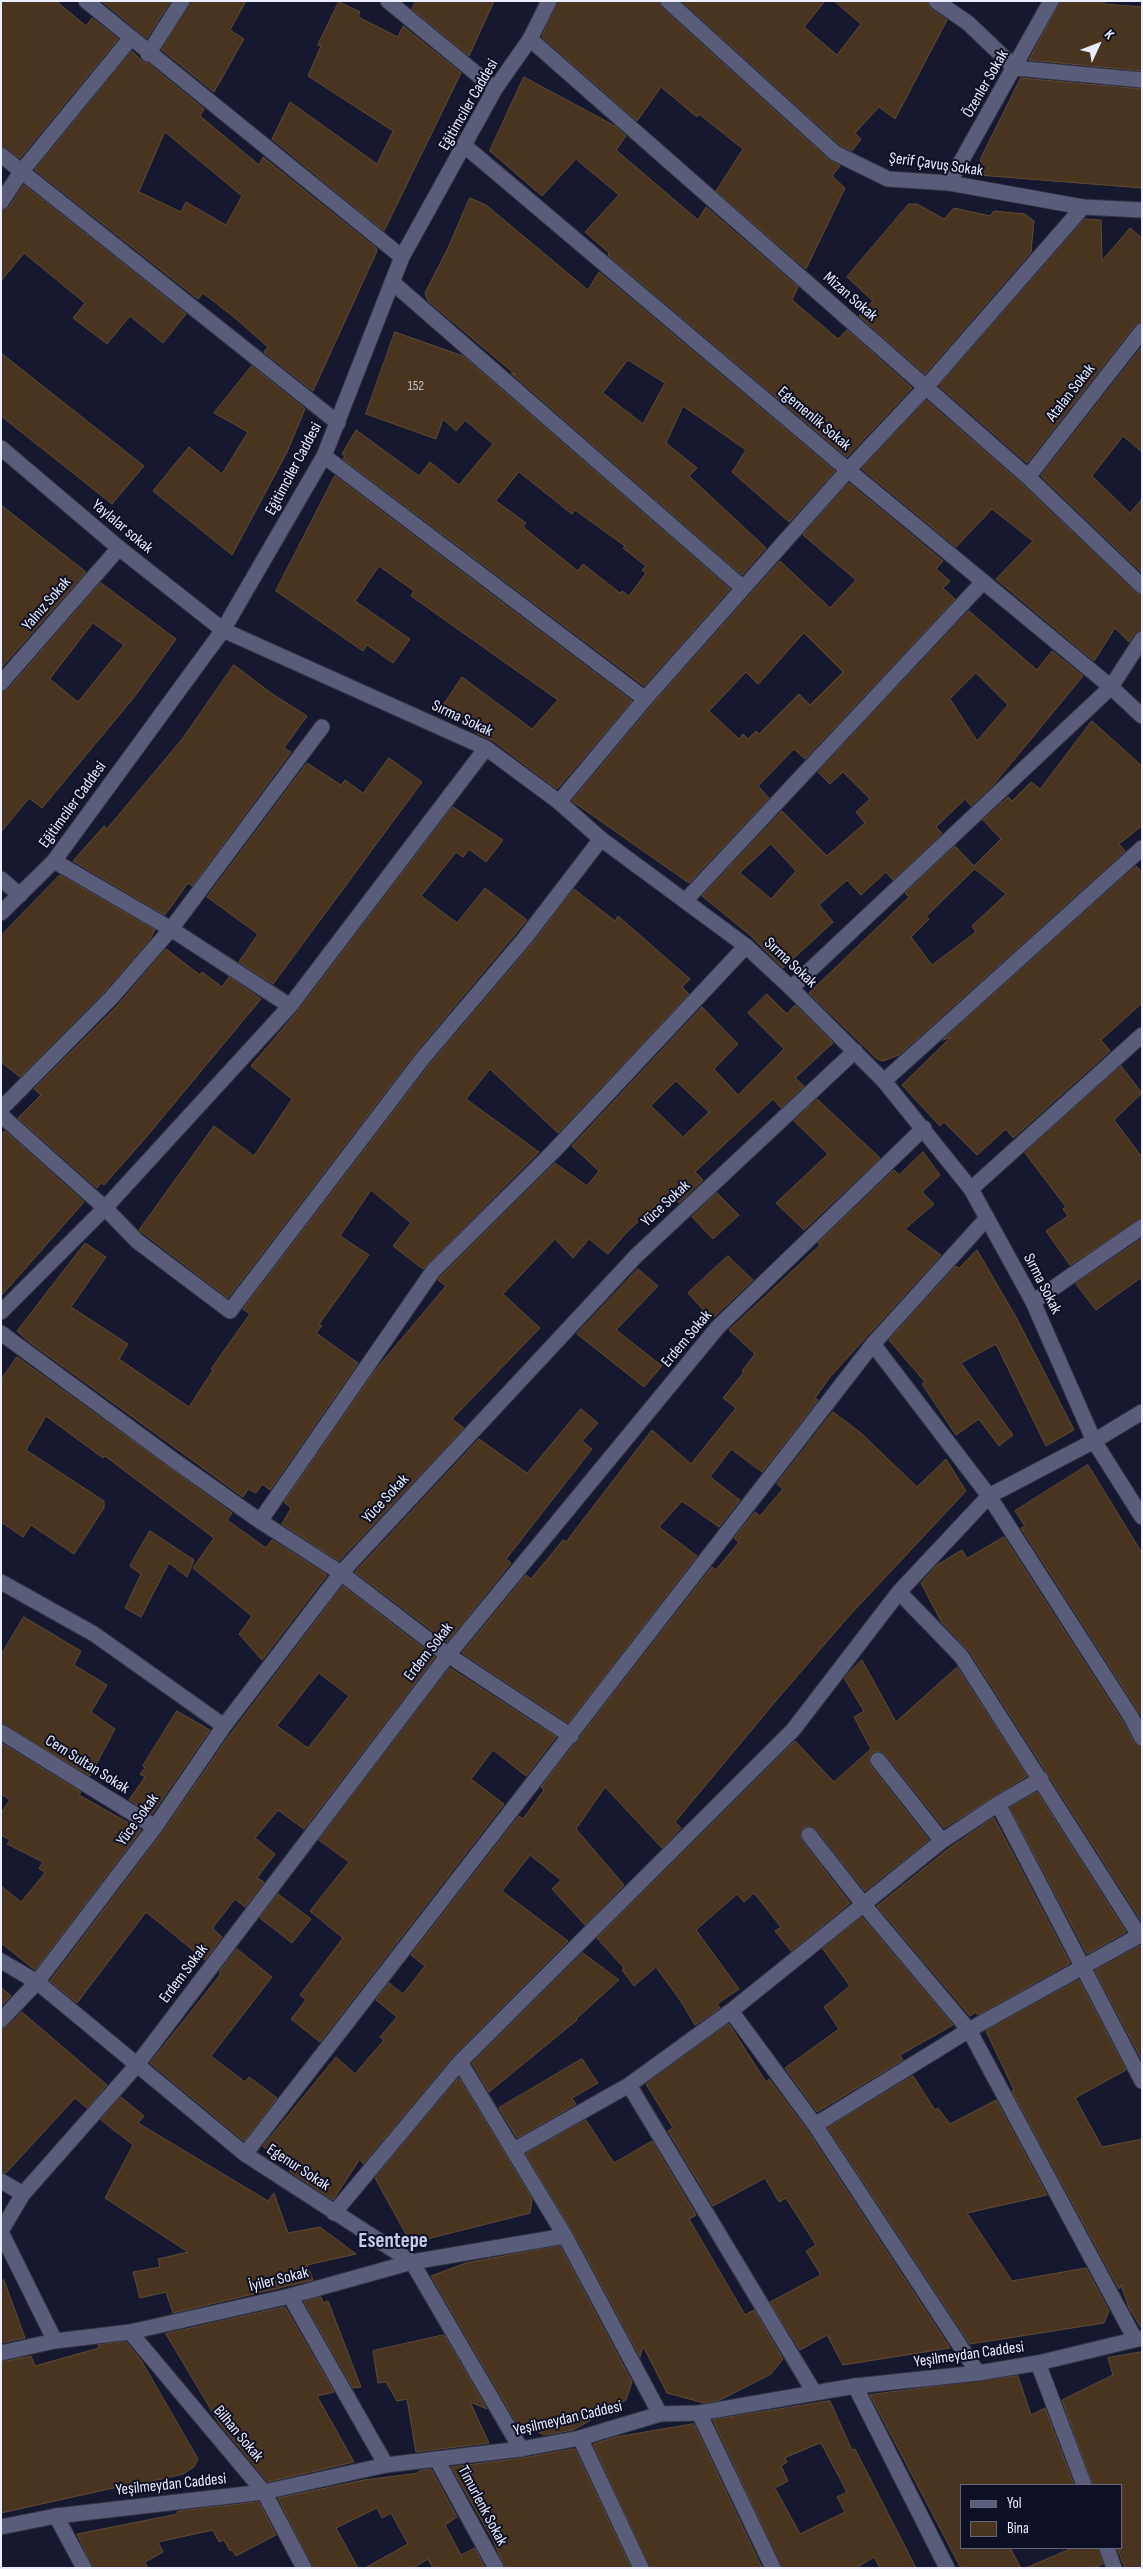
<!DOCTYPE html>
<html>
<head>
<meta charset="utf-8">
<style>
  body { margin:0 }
  #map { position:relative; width:1143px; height:2569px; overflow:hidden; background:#16182f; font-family:"Sofia Sans Condensed",sans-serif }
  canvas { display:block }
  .frame { position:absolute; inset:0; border:2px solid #eaedfd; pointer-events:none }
  .legend { position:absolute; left:960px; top:2484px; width:162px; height:65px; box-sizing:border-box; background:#0d0f25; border:1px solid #65687b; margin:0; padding:6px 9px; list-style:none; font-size:15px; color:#eaedfd }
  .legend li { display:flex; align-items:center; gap:10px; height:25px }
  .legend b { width:25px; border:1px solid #65687b }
  .north { position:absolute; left:1073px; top:20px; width:50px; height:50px; -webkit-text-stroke:4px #0d0f25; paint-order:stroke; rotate:47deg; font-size:14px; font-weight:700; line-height:20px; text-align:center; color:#eaedfd }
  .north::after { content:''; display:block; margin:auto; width:18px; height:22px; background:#eaedfd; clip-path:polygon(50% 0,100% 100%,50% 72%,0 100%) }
</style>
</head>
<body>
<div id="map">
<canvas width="1143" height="2569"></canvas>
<div class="frame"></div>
<ul class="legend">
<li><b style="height:6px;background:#595d79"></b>Yol</li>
<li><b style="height:14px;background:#49351f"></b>Bina</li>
</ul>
<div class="north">K</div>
</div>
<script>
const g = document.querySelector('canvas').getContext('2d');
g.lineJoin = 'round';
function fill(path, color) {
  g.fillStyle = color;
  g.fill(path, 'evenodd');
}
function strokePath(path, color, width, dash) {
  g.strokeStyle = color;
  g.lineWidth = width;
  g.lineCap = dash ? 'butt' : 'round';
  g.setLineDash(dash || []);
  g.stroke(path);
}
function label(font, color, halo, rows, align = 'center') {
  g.font = font + ' "Sofia Sans Condensed",sans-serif';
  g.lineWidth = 4;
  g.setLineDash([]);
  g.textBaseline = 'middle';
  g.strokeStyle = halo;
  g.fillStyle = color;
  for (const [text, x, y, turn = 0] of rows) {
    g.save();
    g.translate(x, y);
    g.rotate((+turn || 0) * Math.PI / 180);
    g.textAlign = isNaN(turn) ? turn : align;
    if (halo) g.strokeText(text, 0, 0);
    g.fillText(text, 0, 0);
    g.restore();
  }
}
const building = new Path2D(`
  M1,1H56L86,26L92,18L118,39L20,158L1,146Z
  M102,1H171L147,38Z
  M191,1H246L230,30L244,39L214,92L162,50Z
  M416,1H494L469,56L412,9Z
  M558,1H659L662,8L829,160L840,166L832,176L845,188L806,269L716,191L743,149L699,114L697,117L661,87L637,121L542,37Z
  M682,1H825L804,27L837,55L861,24L834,1H927L930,8L947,20L895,119L879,107L855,133L861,139L852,151L840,145Z
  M1075,1H1104V4L1142,7V71L1029,60L1060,2Z
  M339,2L360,12L358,17L398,37L403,26L461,73L384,231L272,139L290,102L377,164L393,131L308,76L321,46L318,45Z
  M132,51L143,62L148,63L204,109L200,116L259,165L263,157L376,248L377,251L313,391L264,352L268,347L235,318L203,293L198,299L35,170ZM165,132L242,196L226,225L186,202L181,212L139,192Z
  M524,77L615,126L626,136L616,150L698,220L706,207L798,287L792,300L838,339L847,330L912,388L847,457L608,255L609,253L585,232L619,195L576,159L542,196L490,151Z
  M1021,78L1142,89V188L978,175L981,158Z
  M24,185L186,314L163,343L130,316L107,344L73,318L85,303L24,253L1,281V211L9,207Z
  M470,198L486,205L588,290L599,272L835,471L789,522L732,472L746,450L683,406L666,443L697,468L689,476L766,548L742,575L511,373L516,375L428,301L425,293L448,248ZM628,360L665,383L643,424L603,393Z
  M909,204H917L944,219L954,208L990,216L994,211L1025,214L1034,221L1031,252L925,374L859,316L873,301L847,277Z
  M1085,219L1101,220L1102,261L1130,228L1142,238V322L1135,325L1027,463L939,386Z
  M395,332L463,356L730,589L644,686L343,459L345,456L342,454L356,430L419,476L430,462L459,485L493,444L465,420L456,431L443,419L436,439L366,414ZM519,472L572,514L575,510L625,546L623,548L646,566L642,570L646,573L629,596L622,591L620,593L583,564L578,571L523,527L526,523L496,501Z
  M1142,347V452L1123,436L1092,476L1130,513L1142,499V573L1041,476Z
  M1,353L144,466L112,504L1,416Z
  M252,366L305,409L287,452L232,555L153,491L189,447L222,474L248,432L214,413Z
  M926,400L1022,484L1136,593L1142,595V630L1134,634L1129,642L1115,628L1094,661L996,579L1033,541L992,509L956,547L862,469Z
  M335,476L632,701L557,789L492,740L478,734L441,708L462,677L532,729L558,700L411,596L414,591L379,566L355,601L410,639L393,663L367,645L363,651L276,591Z
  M849,483L943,561L936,569L950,581L943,588L955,599L805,759L794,749L758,786L769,798L689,883L572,801L652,705L780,561L830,608L856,580L803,535ZM804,633L843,672L810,705L799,694L759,734L756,731L748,739L743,734L739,739L709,711L746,672L758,684Z
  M1,505L86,572L1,668Z
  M101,583L176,639L135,696L42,808L29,798L1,832V692L8,689ZM93,623L124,645L78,702L50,679Z
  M969,611L1037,670L1052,651L1083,676L994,784L971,806L965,799L936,827L942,833L893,880L886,872L861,895L847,880L819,905L833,922L783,968L750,935L702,896L782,811L827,856L865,823L856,812L870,799L843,772L830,784L818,772ZM976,673L1008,705L977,741L950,699ZM771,844L796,871L771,899L740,873Z
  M234,665L271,693L307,716L284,748L291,752L192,886L188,883L165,915L73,861L104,826L107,829L183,738Z
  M1092,721L1142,766V826L1119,844L1125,851L899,1055L883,1061L877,1059L809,993L909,897L905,893L955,846L974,866L1001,839L983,820L1008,797L1012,801L1031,782L1040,789ZM975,869L1006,894L972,926L976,932L932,965L911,937L929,919L926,917Z
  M389,758L422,782L273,984L239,962L258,934L207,897L307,763L341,785L345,780L363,793Z
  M453,807L503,840L486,862L469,849L463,857L456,852L421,896L457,923L485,888L527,920L416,1052L228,1298L139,1230L214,1126L254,1156L292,1099L251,1066L297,1012Z
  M1136,866L1142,872V1003L1101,1040L1110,1051L1013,1138L1006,1129L977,1155L944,1122L940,1126L902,1085L951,1037L943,1040Z
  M60,875L155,930L150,939L104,992L20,1077L1,1062V936Z
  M574,889L615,921L618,916L690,979L682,987L689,994L558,1133L490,1069L466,1099L539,1152L423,1269L393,1246L411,1223L371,1190L340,1236L369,1255L319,1324L322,1326L316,1333L358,1363L270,1490L262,1484L256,1493L248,1489L243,1497L28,1341L17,1331L85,1243L106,1257L71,1307L128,1344L119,1359L189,1407L213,1370L211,1369L250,1314L243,1309L430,1064L532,944Z
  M166,949L200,975L202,972L222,987L229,977L261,999L142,1142L104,1185L101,1183L97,1188L18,1118L41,1095L34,1089L118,1005Z
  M767,994L787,1014L795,1005L833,1043L795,1078L804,1086L781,1108L773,1099L695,1172L703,1180L679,1203L669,1193L627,1232L608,1254L589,1239L573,1258L555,1239L503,1294L540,1328L452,1419L464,1428L339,1561L282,1524L291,1508L284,1502L377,1368L446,1286L438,1280L440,1277L555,1163L587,1186L599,1171L572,1146L702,1007L738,1044L714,1069L738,1095L784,1049L748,1013ZM676,1081L709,1112L683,1137L651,1106Z
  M1121,1066L1142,1093L1114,1120L1142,1157V1218L1070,1265L1046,1231L1068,1216L1063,1209L1066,1207L1025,1153Z
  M817,1099L880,1158L804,1230L776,1203L828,1154L794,1121Z
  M5,1131L84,1202L1,1296V1135Z
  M923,1152L940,1175L922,1192L934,1204L905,1229L941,1255L830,1377L815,1398L818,1400L762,1472L731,1449L710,1477L740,1500L719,1527L682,1501L659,1527L697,1556L568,1723L462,1653L526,1575L531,1579L563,1540L566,1542L652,1430L691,1464L736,1408L723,1398L744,1372L742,1371L755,1354L729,1330L820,1245L818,1243L894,1170L899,1175Z
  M717,1193L739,1215L713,1239L692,1217Z
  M1142,1239V1277L1096,1310L1076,1284Z
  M977,1250L1016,1317L1074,1430L1046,1446L996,1344L961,1363L1013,1435L999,1446L979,1419L956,1435L922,1384L925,1382L889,1340L956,1266L959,1268Z
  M728,1256L753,1280L714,1317L706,1313L688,1293Z
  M638,1269L658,1286L616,1330L662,1366L644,1387L577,1334Z
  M17,1357L232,1513L227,1520L266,1548L272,1540L327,1575L262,1660L239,1634L252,1616L193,1568L214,1538L105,1456L103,1458L46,1416L26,1450L104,1501V1508L74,1554L31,1525L23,1537L1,1522V1380Z
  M581,1409L598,1423L582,1441L592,1449L506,1559L511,1563L447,1642L355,1572L479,1439L527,1473Z
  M833,1412L861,1433L917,1487L946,1459L966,1491L849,1616L780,1696L675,1822L681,1828L662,1848L605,1787L576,1829L624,1885L585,1925L552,1889L561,1880L530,1855L502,1891L568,1941L453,2056L363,2164L360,2159L333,2200L289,2171L291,2169L263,2146L336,2057L355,2074L384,2040L380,2037L397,2017L376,2000L389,1983L403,1994L425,1966L411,1955L519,1816L523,1819L544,1790L541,1787L712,1567L716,1570L739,1542L734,1538L755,1512L760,1516L783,1489L777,1484Z
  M1088,1465L1142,1553V1717L1021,1528L1025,1526L1015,1511Z
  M150,1531L194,1560L187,1577L169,1563L141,1617L125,1608L141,1574L130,1566Z
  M1004,1537L1123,1722L1134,1742L1142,1747V1922L969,1651L942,1623L921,1583L937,1565L962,1550L967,1558Z
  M343,1586L435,1657L304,1829L278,1810L255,1838L275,1854L257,1878L264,1882L245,1907L235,1899L214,1926L213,1929L222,1937L205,1960L146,1912L77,2003L50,1981L162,1833L226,1740ZM319,1673L349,1696L308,1748L277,1726Z
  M24,1617L81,1651L74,1665L107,1685L91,1712L115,1729L90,1776L1,1723V1655Z
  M862,1660L896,1722L957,1667L1027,1776L944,1828L885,1754L881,1751L873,1752L869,1757L871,1766L929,1840L865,1891L816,1829L808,1826L803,1828L800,1836L802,1841L850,1903L791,1951L775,1931L781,1927L754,1893L744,1902L737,1894L696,1930L739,1989L717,2004L720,2008L695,2025L680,2000L656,1967L634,1986L622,1970L624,1968L597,1938L795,1741L834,1782L871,1749L854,1717L864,1711L844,1678Z
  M450,1668L556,1737L526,1776L493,1750L471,1779L504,1804L320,2042L291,2019L306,2000L300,1995L343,1938L310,1911L349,1862L319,1840Z
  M177,1711L210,1730L152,1814L129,1800L145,1777L140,1774L145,1768L143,1766Z
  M1,1743L81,1792L79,1795L141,1830L35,1970L1,1943V1886L21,1902L45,1873L39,1868L43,1862L7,1844L10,1840L1,1835V1813L10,1800L1,1794Z
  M1037,1792L1126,1932L1087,1954L1010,1808Z
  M994,1818L1070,1963L978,2015L976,2012L970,2016L877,1906L948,1849Z
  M278,1894L311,1919L292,1943L260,1918Z
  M862,1917L953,2025L900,2055L903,2060L817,2112L785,2068L839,2029L824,2007L850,1986L823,1949Z
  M1142,1945V2060L1095,1971Z
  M237,1949L272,1977L211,2056L245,2082L249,2077L277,2098L244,2141L150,2063L220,1975V1971Z
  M583,1953L619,1980L576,2019L577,2020L489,2092L472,2063Z
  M1079,1980L1126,2070L1075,2098L1102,2147L1142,2139V2329L1129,2308L1121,2285L1119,2289L1012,2091L1014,2090L986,2031Z
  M1,1987L11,1996L1,2006Z
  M22,2012L107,2085L87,2108L75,2098L6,2173L1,2172V2029L8,2026Z
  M729,2024L766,2082L769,2079L807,2130L950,2348L843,2365L827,2335L800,2350L770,2302L821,2275L806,2251L816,2245L786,2198L779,2202L765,2178L713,2206L668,2131L673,2128L646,2084Z
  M582,2059L598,2083L572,2098L576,2104L517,2138L499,2108Z
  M913,2076L935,2110L938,2108L950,2124L996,2100L1047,2195L967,2213L1012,2281L1086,2268L1109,2311L1104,2323L970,2344L828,2128Z
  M459,2078L532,2199L530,2213L411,2243L375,2178Z
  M121,2097L144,2116L138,2123L268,2201L274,2193L288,2233L320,2227L356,2254L307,2265L313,2280L173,2313L166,2292L140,2298L133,2272L160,2267L158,2259L188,2252L105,2198L133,2145L101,2120Z
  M586,2120L614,2163L652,2141L696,2215L689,2219L745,2315L754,2310L783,2359L771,2374L720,2400L704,2403L667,2393L643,2346L640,2357L577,2239L526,2154Z
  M560,2246L632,2382L626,2400L573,2430L545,2435L516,2422L431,2276L466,2263Z
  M4,2280L25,2338L1,2343V2281Z
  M321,2297L323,2303L328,2301L361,2387L353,2388L304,2302Z
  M285,2307L334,2392L317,2396L354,2462L268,2482L219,2423L166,2334Z
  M444,2335L487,2409L470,2402L489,2443L416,2452L407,2399L397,2401L386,2382L378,2383L373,2351Z
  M126,2342L141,2360L198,2459L194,2467L183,2474L127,2487H118L1,2513V2362L31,2356L35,2366L99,2348L98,2345Z
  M1142,2352V2568H1125L1117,2548H1122V2485H1093L1062,2400L1113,2375L1108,2358Z
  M1018,2376L1031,2415L1045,2408L1074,2485H962V2548H1010L1021,2568H961L870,2395Z
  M830,2401L852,2450L855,2449L916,2568H880L874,2557L856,2568H782L713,2420ZM821,2443L847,2492L837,2497L845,2512L800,2534L775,2488L788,2481L781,2466L787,2462L785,2458Z
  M694,2424L762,2568H650L593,2444L616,2437Z
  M575,2449L631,2568H505L493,2540L451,2467L522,2458Z
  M431,2469L457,2517L445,2525L461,2555L475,2548L485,2568H433L428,2559L413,2568H365L408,2544L391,2513L382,2518L377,2508L336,2528L358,2568H313L278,2498L364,2480L419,2473V2471Z
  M259,2502L276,2535L236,2556L232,2550L230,2551L224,2540L219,2542L213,2530L158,2542L163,2552L145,2562L148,2568H93L77,2534L178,2514L177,2512L180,2511Z
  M1073,2548H1098L1103,2564L1093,2568H1026Z`);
fill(building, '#49351f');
strokePath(building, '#604b34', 1);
const street = new Path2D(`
  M86,1L402,257
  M388,1L495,89
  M668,1L835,153L888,179L949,183L1083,207L1142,210
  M936,1L968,23L1015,68L1142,80
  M530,39L1028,477L1142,586
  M148,54L182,1
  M466,147L848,470L1111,687L1142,716
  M1,155L338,423
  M949,183L1051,1
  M1,202L21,172L130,39
  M392,282L743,588
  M324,456L645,699
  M1028,477L1142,331
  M1,683L119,548
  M559,802L645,699L848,470L926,387L1083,207
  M54,861L171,929L290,1006
  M1,879L20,895
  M685,901L983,582
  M791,988L1111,687L1142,639
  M884,1081L1142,848
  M1,1109L111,998L171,929L322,727
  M1,1115L105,1208L137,1241L230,1311L423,1058L525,938L601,839
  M971,1189L1142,1035
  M1033,1302L1142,1227
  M1,1312L105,1208L290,1006L486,748
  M1,1333L175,1461L260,1521L341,1573L448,1655L571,1736
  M873,1344L989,1496L1131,1717L1142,1738
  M260,1521L433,1271L553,1152L746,946
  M1,1582L94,1634L224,1726
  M899,1592L961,1656L1139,1935
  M1,1732L155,1827
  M878,1760L942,1841
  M998,1804L1142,2081
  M809,1835L864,1905L969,2030L1135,2339
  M1,1961L37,1982L245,2154L412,2262L521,2449
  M731,2011L815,2125L978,2373
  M1,2020L37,1982L155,1827L224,1726L341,1573L636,1256L855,1051
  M460,2062L565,2236L660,2414
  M629,2085L814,2392
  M815,2125L969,2030L1142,1934
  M514,2150L629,2085L731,2011L942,1841L998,1804L1041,1779
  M245,2154L873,1344L987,1218
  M1,2181L23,2194
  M334,2213L460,2062L793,1730L899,1592L989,1496L1094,1441L1142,1412
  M1,2231L23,2194L136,2066L448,1655L718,1327L924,1128
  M1,2232L55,2341
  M290,2296L386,2465
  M130,2332L264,2492L304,2568
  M1,2353L55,2341L130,2332L290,2296L412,2262L565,2236
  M1038,2363L1084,2485
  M855,2386L947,2568
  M699,2413L773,2568
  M580,2438L641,2568
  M437,2460L496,2568
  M56,2516L84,2568
  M1107,2548L1114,2568`);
const secondary = new Path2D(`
  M1,448L119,548L223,630L486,748L559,802L601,839L746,946L791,988L884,1081L971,1189L1033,1302L1094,1441L1142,1517
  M1,913L54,861L223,630L324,456L402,257L495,89L530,39L549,1
  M1,2527L56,2516L264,2492L386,2465L521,2449L580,2438L660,2414L699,2413L855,2386L978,2373L1038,2363L1142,2338`);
strokePath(street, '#323344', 17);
strokePath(secondary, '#323344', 17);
strokePath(street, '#595d79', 15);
strokePath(secondary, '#595d79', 15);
label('14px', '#c2bfc6', null, [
  ["152",416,386]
]);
label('16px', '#eaedfd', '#0d0f25', [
  ["Özenler Sokak",986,84,-60],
  ["Eğitimciler Caddesi",469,105,-60],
  ["Şerif Çavuş Sokak",936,165,8],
  ["Mizan Sokak",850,297,41],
  ["Atalan Sokak",1071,393,-52],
  ["Egemenlik Sokak",814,419,40],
  ["Eğitimciler Caddesi",294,469,-62],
  ["Yaylalar sokak",122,527,40],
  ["Yalnız Sokak",47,604,-49],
  ["Sırma Sokak",462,719,25],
  ["Eğitimciler Caddesi",73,805,-54],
  ["Sırma Sokak",790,963,43],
  ["Yüce Sokak",666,1204,-43],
  ["Sırma Sokak",1042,1284,63],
  ["Erdem Sokak",687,1339,-50],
  ["Yüce Sokak",386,1499,-47],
  ["Erdem Sokak",429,1652,-52],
  ["Cem Sultan Sokak",87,1765,32],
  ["Yüce Sokak",138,1820,-54],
  ["Erdem Sokak",184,1974,-53],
  ["Egenur Sokak",298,2168,33],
  ["İyiler Sokak",279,2280,-14],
  ["Yeşilmeydan Caddesi",969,2355,-8],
  ["Yeşilmeydan Caddesi",568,2419,-13],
  ["Bilhan Sokak",238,2434,50],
  ["Yeşilmeydan Caddesi",171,2485,-6],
  ["Timurlenk Sokak",482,2506,62]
]);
label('bold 21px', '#c8cded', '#0d0f25', [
  ["Esentepe",393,2242]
]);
</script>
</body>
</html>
